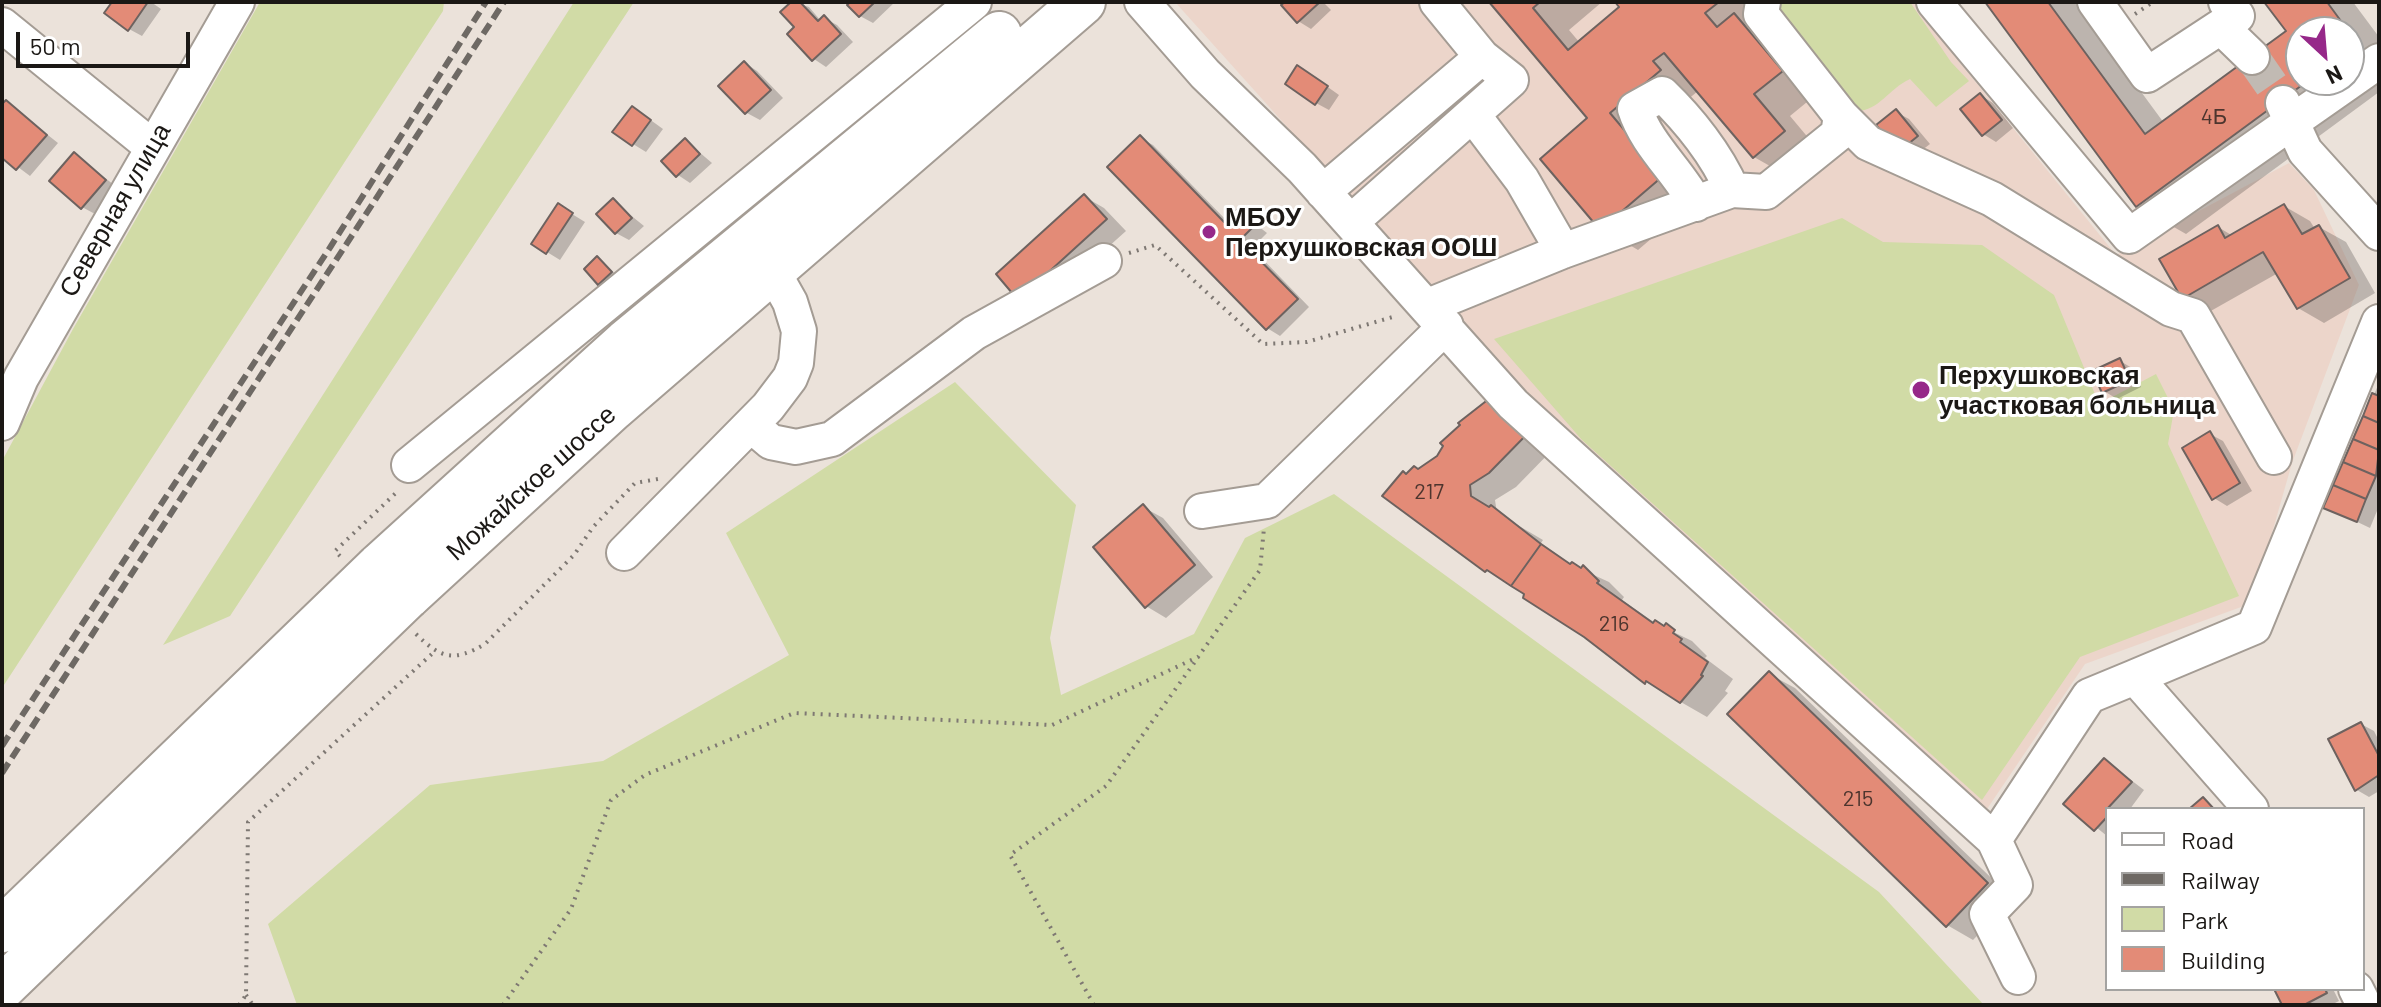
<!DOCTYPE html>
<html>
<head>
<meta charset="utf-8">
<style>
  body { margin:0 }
  #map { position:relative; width:2381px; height:1007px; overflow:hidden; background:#ebe2da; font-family:Barlow,sans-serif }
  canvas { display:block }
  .frame { position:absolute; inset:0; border:4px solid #1b1815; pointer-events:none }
  .legend { position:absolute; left:2105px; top:807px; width:260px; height:184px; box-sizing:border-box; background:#fff; border:2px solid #a4a3a1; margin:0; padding:10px 14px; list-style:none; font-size:24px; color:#1b1815 }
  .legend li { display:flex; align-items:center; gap:16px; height:40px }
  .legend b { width:40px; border:2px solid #a4a3a1 }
  .north { position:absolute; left:2285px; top:16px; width:80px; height:80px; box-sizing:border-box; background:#fff; border:2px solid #a4a3a1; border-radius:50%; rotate:154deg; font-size:22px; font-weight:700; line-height:32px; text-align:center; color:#1b1815 }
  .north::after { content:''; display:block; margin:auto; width:28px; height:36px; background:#962889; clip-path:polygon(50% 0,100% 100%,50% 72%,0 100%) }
  .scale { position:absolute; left:16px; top:32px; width:174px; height:36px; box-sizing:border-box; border:4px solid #1b1815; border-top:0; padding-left:10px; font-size:24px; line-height:28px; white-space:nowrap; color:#1b1815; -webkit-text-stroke:6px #fff; paint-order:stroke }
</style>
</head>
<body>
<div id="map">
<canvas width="2381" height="1007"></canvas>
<div class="frame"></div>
<ul class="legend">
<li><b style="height:10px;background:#fff"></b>Road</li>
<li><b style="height:10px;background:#6e6964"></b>Railway</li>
<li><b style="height:22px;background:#d1dba6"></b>Park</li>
<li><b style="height:22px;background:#e38b77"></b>Building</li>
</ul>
<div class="north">N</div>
<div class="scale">50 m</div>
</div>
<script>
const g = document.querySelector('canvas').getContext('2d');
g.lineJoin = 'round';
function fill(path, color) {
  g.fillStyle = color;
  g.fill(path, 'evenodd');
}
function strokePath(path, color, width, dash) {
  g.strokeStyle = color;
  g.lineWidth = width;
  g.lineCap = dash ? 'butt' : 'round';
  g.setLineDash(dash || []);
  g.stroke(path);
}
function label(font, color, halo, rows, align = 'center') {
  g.font = font + ' Barlow,sans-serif';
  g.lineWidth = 6;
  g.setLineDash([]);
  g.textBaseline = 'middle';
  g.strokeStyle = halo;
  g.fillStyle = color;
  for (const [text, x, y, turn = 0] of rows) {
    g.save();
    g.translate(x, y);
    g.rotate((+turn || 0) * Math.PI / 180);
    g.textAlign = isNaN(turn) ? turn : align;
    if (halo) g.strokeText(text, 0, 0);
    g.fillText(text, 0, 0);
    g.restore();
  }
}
fill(new Path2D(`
  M1175,2H1916L1961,64L2116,255L2289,163L2314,190L2359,285L2292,463L2252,603L2085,664L1985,812L1571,443Z`), '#ecd5ca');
fill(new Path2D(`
  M260,2H444L443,11L2,688V461L73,329Z
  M574,2H634L230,616L163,645Z
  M1783,2H1910L1951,62L1969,81L1936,107L1910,79C1886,90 1877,116 1849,110L1776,8Z
  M1842,218L1883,242L1982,245L2054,295L2099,404L2156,374L2174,410L2168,444L2239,596L2080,657L1982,800L1582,440L1494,339Z
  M955,382L1076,505L1050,638L1061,695L1194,634L1245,538L1334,494L1879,892L1984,1005H297L268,924L430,785L603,761L789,655L726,533Z`), '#d1dba6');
fill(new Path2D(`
  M115,2H151L161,9L142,36L129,29Z
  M794,2L809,7L821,21L824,18L837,25L853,42L826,67L814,59L797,27Z
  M853,2H895L873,23L860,16Z
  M1288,2H1323L1331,10L1311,29L1298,21Z
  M1492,2H1602L1569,30L1580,43L1622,7L1618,2H1780L1752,26L1818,93L1790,116L1821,153L1791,178L1754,157L1698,91L1645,135L1699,198L1638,250L1601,228L1590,118Z
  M1987,2H2075L2164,123L2289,32L2267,2H2353L2379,37V92L2186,234L2137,206ZM2301,32H2349V80H2301Z
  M745,63L757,71L783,98L760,120L747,113L721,86Z
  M1311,75L1339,95L1329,110L1316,103Z
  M1980,95L1993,103L2013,128L1996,142L1983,134Z
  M6,102L58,143L30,176L2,155V107Z
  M1896,112L1909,119L1930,144L1912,158Z
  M645,116L663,129L646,152L633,144Z
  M1140,138L1153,145L1228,222L1239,211L1267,233L1252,248L1309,307L1280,336L1267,328Z
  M685,140L712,163L690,183L678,175Z
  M74,154L118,188L95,214L82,207Z
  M1085,197L1104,208L1126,231L1039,309L1020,298Z
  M613,201L644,226L629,240L616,233Z
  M559,206L585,222L560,260L534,244Z
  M2284,206L2310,221L2315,229L2319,227L2346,242L2375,293L2324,323L2298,308L2278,273L2209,312L2183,297L2218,227L2233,236Z
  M598,259L623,280L612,291L600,283Z
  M2120,361L2132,368L2141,387L2117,399L2104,391Z
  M2379,383V506L2370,528L2326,507Z
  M1460,423L1558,444L1516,487L1495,500L1497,513L1543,540L1541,543L1572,565L1609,582L1624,597L1622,600L1655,623L1692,641L1707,656L1705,658L1733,679L1725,691L1728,693L1707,717L1646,682L1589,638L1563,624L1527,594L1486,570L1407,476L1431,464L1463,425Z
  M2210,434L2223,441L2252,491L2227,506L2214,498Z
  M1143,507L1163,518L1213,577L1166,618L1146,606Z
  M1769,674L1795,688L2013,899L1973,940L1947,925Z
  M2361,724L2374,731L2379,741V791L2369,797L2357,790L2331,740Z
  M2105,760L2144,790L2130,809H2107V836L2066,803Z
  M2277,989H2333L2339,1001L2331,1005H2285Z`), '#0003');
const building = new Path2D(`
  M112,2H148L128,31L104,13Z
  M791,2H800L818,21L824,15L841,34L812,61L787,34L794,27L780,12Z
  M850,2H875L859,17L847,5Z
  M1285,2H1320L1297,23L1281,5Z
  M1489,2H1540L1533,8L1568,50L1619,7L1615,2H1719L1705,13L1717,27L1734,13L1783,71L1754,94L1785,131L1753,158L1664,53L1653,61L1661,70L1610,113L1663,176L1600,230L1540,159L1587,118Z
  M1985,2H2048L2145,134L2286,31L2264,2H2327L2349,32H2301V80H2309L2136,207Z
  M744,61L771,90L745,114L718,86Z
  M1297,65L1328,86L1315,105L1285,84Z
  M1980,93L2002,120L1982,136L1960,109Z
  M6,100L47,135L16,170L2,158V104Z
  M632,106L651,120L632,146L612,132Z
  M1896,109L1918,136L1898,152L1876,125Z
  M1140,135L1224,222L1239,208L1255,225L1240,240L1298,299L1266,330L1107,167Z
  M685,138L700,154L676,177L661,161Z
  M74,152L106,180L81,209L49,181Z
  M1084,194L1107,219L1018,300L996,274Z
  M613,198L632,218L615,234L596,214Z
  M558,203L573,213L546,254L531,244Z
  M2284,204L2302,234L2319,225L2350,278L2297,309L2263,252L2182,299L2159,259L2218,225L2225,238Z
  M597,256L612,272L598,285L584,269Z
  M2120,358L2130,380L2102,393L2092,371Z
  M1499,391L1533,428L1489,473L1470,485L1471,496L1489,507L1491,505L1541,544L1511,586L1487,570L1485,572L1382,496L1403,471L1406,474L1414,466L1418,469L1437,456L1443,446L1440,443L1460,425L1458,423Z
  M2372,393L2379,396V423L2363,416Z
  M2363,416L2379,423V450L2353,439Z
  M2210,431L2240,483L2212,500L2182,448Z
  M2353,439L2379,450L2376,476L2343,462Z
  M2343,462L2376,476L2366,499L2333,485Z
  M2333,485L2366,499L2357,522L2323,508Z
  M1143,504L1195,565L1145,608L1093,547Z
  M1541,544L1570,564L1572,562L1581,568L1583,565L1599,581L1597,583L1653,623L1655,620L1664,626L1666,623L1675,630L1673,633L1682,639L1680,642L1708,662L1701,675L1703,676L1680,703L1646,681L1645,684L1584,637L1523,598L1524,594L1511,586Z
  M1769,671L1988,883L1946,927L1727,714Z
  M2361,722L2379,756V775L2355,791L2328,739Z
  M2104,758L2132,782L2107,809V817L2094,831L2063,804Z
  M2203,797L2214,809H2189Z
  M2274,989H2325L2327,993L2304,1005H2282Z`);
fill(building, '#e38b77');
strokePath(building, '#6d625f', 2);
strokePath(new Path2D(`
  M2252,57L2282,100`), '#c1bab3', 34, [34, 17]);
const minor = new Path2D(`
  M1142,2L1205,74L1302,168L1513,404L1994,840L2089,696L2135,677L2251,809
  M1763,2L1761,14L1841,116L1868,143L1992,199L2171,309L2193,316L2274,457
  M1934,2L2129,236L2379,61
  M2095,2L2147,75L2237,16L2226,2
  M2,25L151,146
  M2221,27L2252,57
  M2283,103L2305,151L2379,233
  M1473,115L1522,180L1563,251
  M1323,192L1482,57
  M1696,204C1679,172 1646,144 1635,109L1662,94C1689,120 1717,155 1732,190
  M1351,222L1511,80L1482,57L1437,2
  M1428,306L1563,251L1732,190L1766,192L1838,134L1841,116
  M2,423L21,378L237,2
  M751,425L771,442L796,447L832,439L974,333L1104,261
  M409,465L974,2
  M1202,511L1267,501L1446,326
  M624,553L768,407L790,378L796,363L799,331L790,302L772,270
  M2135,677L2254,627L2379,322
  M1994,840L2015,885L1987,914L2018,977
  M2356,989L2364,1005`);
const major = new Path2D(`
  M379,566L626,342L999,34
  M407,597L612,409L1083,2`);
strokePath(minor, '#a49c94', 38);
strokePath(major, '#a49c94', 48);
strokePath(new Path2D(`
  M2135,14L2153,2
  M1129,253L1155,245L1263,344L1307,342L1396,316
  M340,556L335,551L399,490
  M416,634C441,659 454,662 485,644L574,555L593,527L635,483L658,479
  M246,995L253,1005
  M239,1005L246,995L248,822L434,652
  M503,1005L571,909L611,800L645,775L794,713L1052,725L1198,657L1260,570L1264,528
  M1094,1005L1010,855L1106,786L1197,659`), '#7e7873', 4, [2, 6]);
strokePath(minor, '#fff', 34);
strokePath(major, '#fff', 44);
strokePath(new Path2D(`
  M2,746L331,246L486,2
  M2,773L504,2`), '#6e6964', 6, [12, 6]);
const majorBridge = new Path2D(`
  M2,930L379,566
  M2,988L407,597`);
strokePath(majorBridge, '#a49c94', 48, []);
strokePath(majorBridge, '#fff', 44);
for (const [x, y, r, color] of [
  [1209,232,8,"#962889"],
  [1921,390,10,"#962889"]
]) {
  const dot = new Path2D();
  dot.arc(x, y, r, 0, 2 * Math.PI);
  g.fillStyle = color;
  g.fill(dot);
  strokePath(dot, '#fff', 3);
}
label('22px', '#4d352e', null, [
  ["4Б",2214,117],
  ["217",1429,492],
  ["216",1614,624],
  ["215",1858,799]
]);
label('26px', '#1b1815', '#fff', [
  ["Северная улица",115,210,-60],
  ["Можайское шоссе",531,483,-42]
]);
label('bold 26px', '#1b1815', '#fff', [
  ["МБОУ",1225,217],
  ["Перхушковская ООШ",1225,247],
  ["Перхушковская",1939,375],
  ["участковая больница",1939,405]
], 'left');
</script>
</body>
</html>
